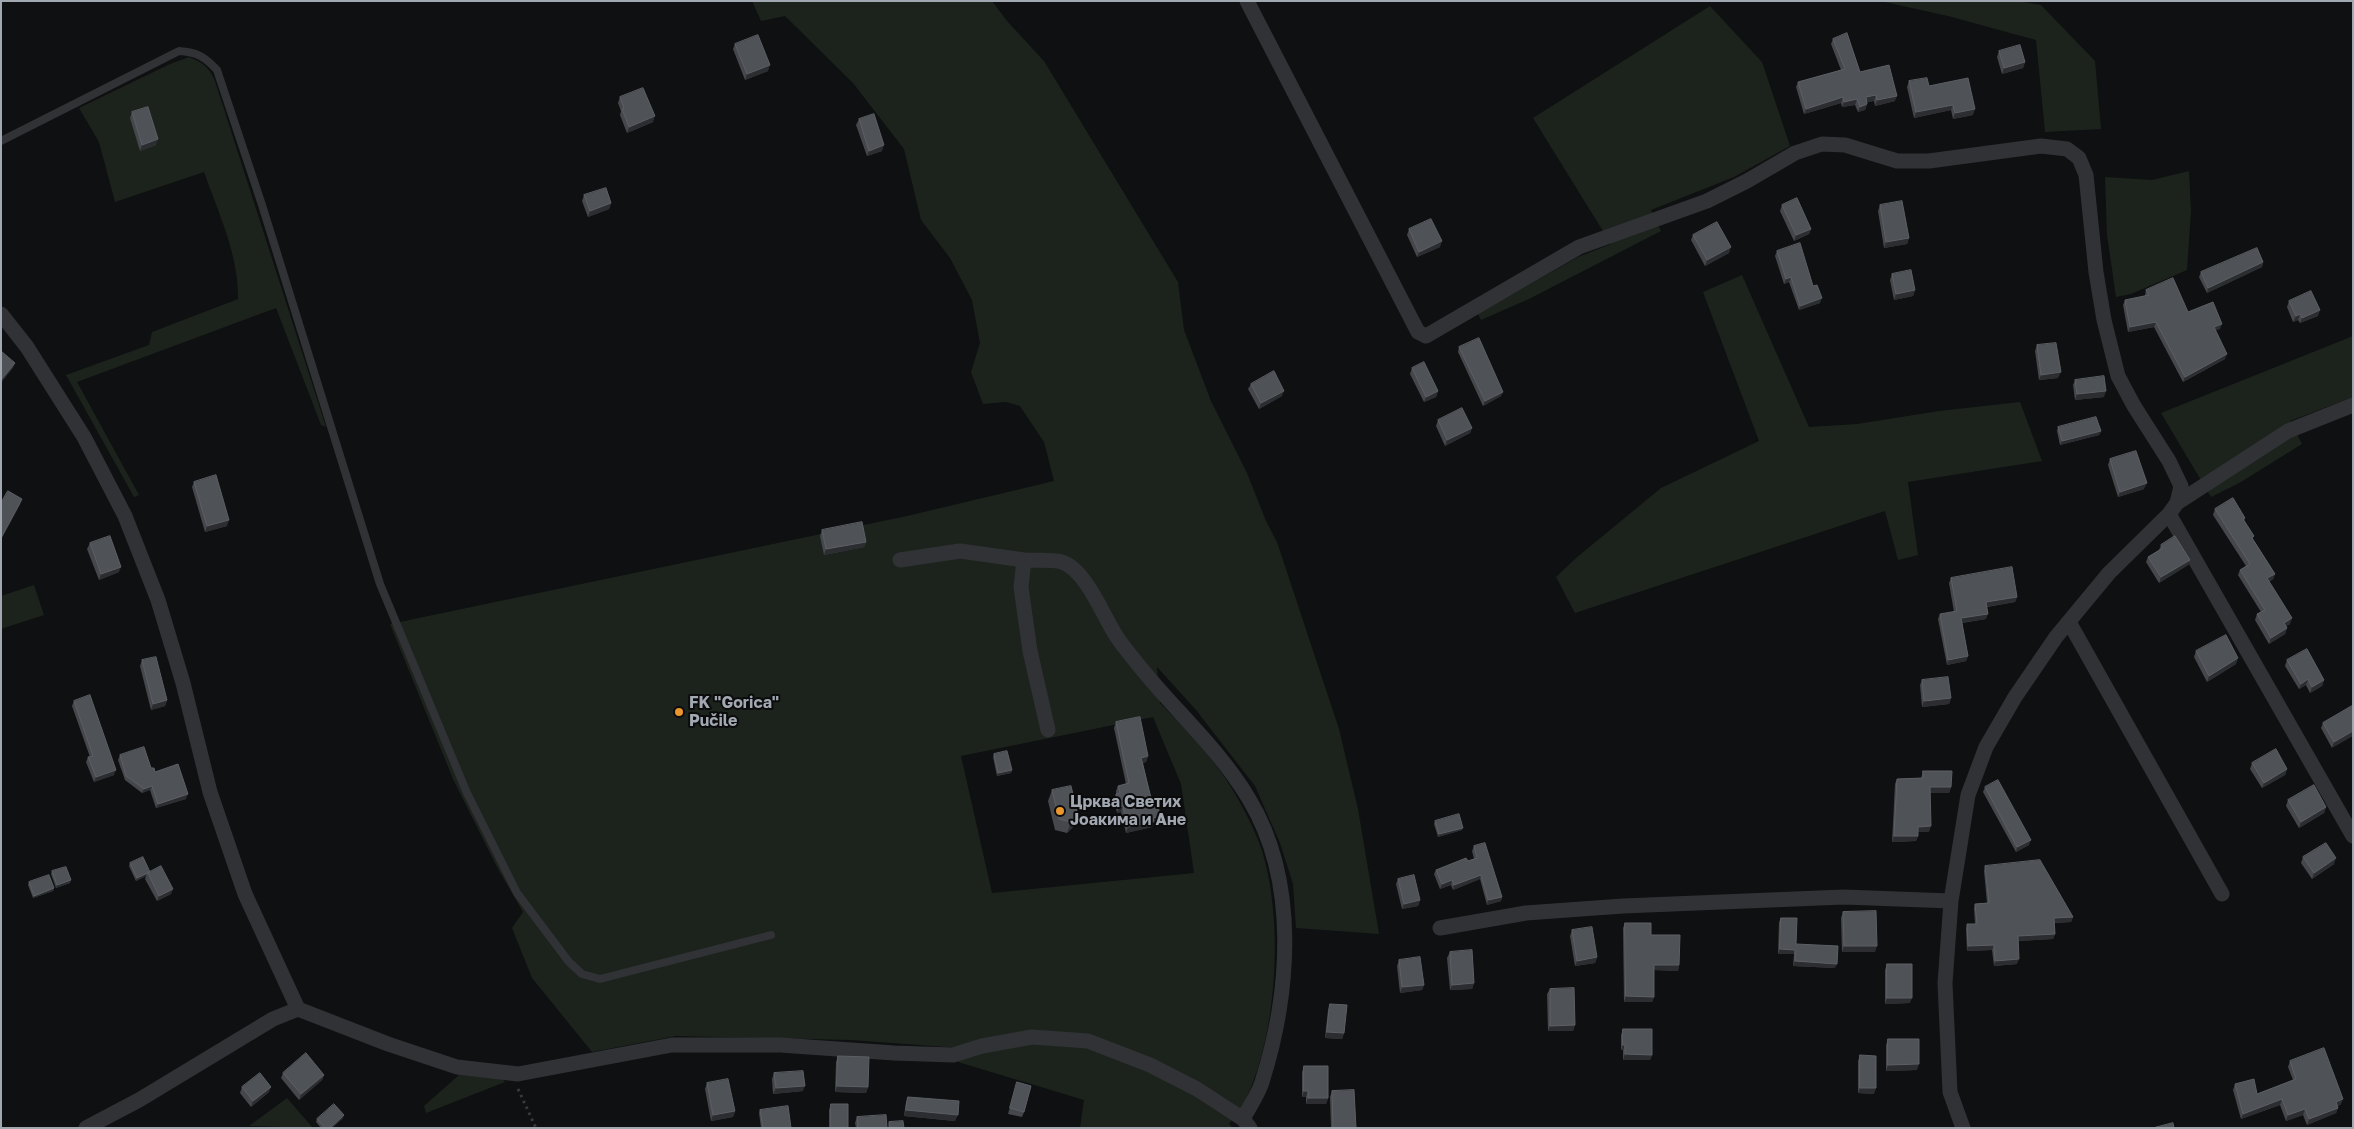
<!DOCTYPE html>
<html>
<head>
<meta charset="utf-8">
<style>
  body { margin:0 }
  #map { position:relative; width:2354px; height:1129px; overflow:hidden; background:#0f1011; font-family:"Golos Text",sans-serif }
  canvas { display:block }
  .frame { position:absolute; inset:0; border:2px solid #a1a8b1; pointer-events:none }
</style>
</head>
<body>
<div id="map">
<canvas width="2354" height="1129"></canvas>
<div class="frame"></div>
</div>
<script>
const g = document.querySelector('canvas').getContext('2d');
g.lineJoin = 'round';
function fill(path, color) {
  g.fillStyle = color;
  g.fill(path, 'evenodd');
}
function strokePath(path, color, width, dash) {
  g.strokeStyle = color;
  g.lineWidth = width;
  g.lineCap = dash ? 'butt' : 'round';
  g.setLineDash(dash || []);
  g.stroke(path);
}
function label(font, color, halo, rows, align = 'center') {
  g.font = font + ' "Golos Text",sans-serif';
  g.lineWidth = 4;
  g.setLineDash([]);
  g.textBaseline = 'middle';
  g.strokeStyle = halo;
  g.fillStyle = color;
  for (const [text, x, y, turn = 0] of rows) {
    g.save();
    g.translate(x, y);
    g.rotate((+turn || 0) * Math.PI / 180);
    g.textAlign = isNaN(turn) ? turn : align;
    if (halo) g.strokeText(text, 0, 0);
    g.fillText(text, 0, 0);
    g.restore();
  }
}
fill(new Path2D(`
  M752,1H992L1007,21L1044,61L1178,282L1184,330L1211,401L1247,473L1266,521L1277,542L1339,729L1358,809L1379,934L1296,928L1293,884L1280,843L1255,786L1196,710L1157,667L1160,703C1189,732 1218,762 1238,799C1247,815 1260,840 1264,858C1283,925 1277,1035 1246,1099C1242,1108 1235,1116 1229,1124L1233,1128H1080L1084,1100L958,1062L960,1048L851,1040L676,1036L592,1052L532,978L512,928L523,912L497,867L453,779L390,624L907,516L1054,481L1044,442L1020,406L1006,402L983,404L971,372L980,343L972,300L950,258L921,220L904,149L853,83L785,16L761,21ZM1153,717L1181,784L1194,873L992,893L961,756Z
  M2018,1L2041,5L2095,61L2101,129L2045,132L2036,40L1948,16L1885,2Z
  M1710,6L1762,62L1790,146L1734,177L1651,210L1661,231L1529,299L1481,320L1478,314L1578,257L1611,244L1533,118Z
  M189,57C202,62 210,68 215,81L326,427L321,425L276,308L77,382L139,495L134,497L66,375L149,345L152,332L238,299C239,255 218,212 204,172L115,202L99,142L79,108L170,64Z
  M2189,171L2191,211L2187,270L2131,294L2116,297L2107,235L2105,177L2152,180Z
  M1742,275L1809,427L1857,424L1939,411L2020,402L2042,461L1908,482L1918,555L1898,560L1885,511L1575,613L1556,577L1576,558L1661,488L1759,441L1703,292Z
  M2353,336V397L2290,421L2302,444L2241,482L2211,497L2161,413Z
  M34,585L44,615L1,629V596Z
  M459,1075L501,1077L505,1082L426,1113L424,1106Z
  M287,1098L313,1128L249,1126Z`), '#1c231c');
strokePath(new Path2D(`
  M518,1089L536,1128`), '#37393d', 3, [2.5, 4]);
strokePath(new Path2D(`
  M1,141L179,51C197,52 205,57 217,70L262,205L380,584L467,793L517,893L569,962L582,974L600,979L771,935`), '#313236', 8);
strokePath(new Path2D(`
  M1247,1L1418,332L1426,336L1579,247L1707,201L1747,181L1795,153L1822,144L1845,145L1897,161H1929L2041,146L2067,149L2079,158L2086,175L2096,272L2104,320L2118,376L2134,406L2169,461L2181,486L2177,503
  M1,314L27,347L84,437L125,516L158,600L183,683L210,792L245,894L298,1009L388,1044L457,1067L518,1074L672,1045H780L894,1053L953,1055L982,1046L1032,1037L1088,1041L1150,1065L1197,1089L1243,1119L1250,1128
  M2169,514L2353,836
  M900,560L960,551L1024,560
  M2069,622L2222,894
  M1048,730L1030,651L1021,587L1024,560C1036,561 1051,559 1062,562C1085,569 1103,615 1115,634C1121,644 1129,653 1136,662C1173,709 1218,747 1249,799C1299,882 1290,993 1262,1082C1258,1095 1249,1107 1243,1119
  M1440,928L1526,913L1623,906L1844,897L1951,901
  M86,1128L139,1100L273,1019L298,1009
  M1963,1128L1950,1092L1945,983L1951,901L1968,795L1986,747L2015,697L2056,637L2109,573L2169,514L2177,503L2288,431L2353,405`), '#313236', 15);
fill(new Path2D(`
  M1833,39L1860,72L1895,101L1875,106L1874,101L1867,102V104L1865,110L1858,112L1855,105L1842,107L1841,103L1804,114L1796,87L1798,82L1841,70L1831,44Z
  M735,44L768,71L745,80L733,49Z
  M1999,51L2025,62L2023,68L2002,74L1997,57Z
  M1909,81L1929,86L1973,115L1953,119L1951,110L1914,118L1907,87Z
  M620,97L653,122L627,133L620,115L621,111L618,103Z
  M132,112L156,145L140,151L130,118Z
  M859,119L882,151L867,156L856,125Z
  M584,195L611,203L609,209L588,217L582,201Z
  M1782,205L1811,229L1809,234L1794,241L1780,211Z
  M1880,205L1909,238L1907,244L1884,248L1878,211Z
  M1409,229L1440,247L1417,257L1407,235Z
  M1693,235L1729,253L1705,266L1691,240Z
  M1777,251L1813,286L1820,303L1799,310L1789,282L1784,284L1775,256Z
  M2263,262L2262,267L2207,293L2199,277L2201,272Z
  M1892,274L1915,290L1913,296L1894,300L1890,280Z
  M2146,290L2220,329L2215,330L2225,359L2183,382L2154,327L2128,332L2123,305L2125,300L2145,296V295Z
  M2289,301L2318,316L2300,323L2298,320L2293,322L2287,307Z
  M2037,345L2058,378L2039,380L2035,351Z
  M1459,347L1501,396L1483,406L1458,352Z
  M1412,368L1438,391L1436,397L1424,402L1410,374Z
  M2075,380L2104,397L2075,400L2073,385Z
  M1251,384L1282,396L1259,409L1248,389Z
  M1438,420L1472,428L1470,433L1445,446L1436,426Z
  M2058,427L2101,431L2099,435L2060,445L2057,431Z
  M2110,459L2144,489L2118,497L2108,465Z
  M194,482L227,526L205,532L192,487Z
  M2215,509L2245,518L2244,521L2253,539L2275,574L2273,579L2269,582L2290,624L2286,626L2287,628L2285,634L2269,644L2255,620L2257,614L2261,612L2238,575L2240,570L2246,566L2213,515Z
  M822,530L866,542L864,547L824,555L820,536Z
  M90,543L119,572L99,580L87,549Z
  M2161,545L2190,560L2188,565L2159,583L2146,562L2148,557L2159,550Z
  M1951,578L2017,597L2015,602L1987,607L1986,619L1962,623L1968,656L1966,661L1947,665L1938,619L1940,614L1954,612L1949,583Z
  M2196,651L2236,664L2207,682L2194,657Z
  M142,660L167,700L165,706L151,710L140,666Z
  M2287,660L2324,680L2322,686L2310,693L2306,685L2299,689L2285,666Z
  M1922,680L1951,698L1949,704L1922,707L1920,685Z
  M74,701L114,775L94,782L86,762L88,757H90L72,706Z
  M2352,706L2332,748L2321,728L2323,723Z
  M1116,722L1148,756L1146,762L1143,763L1152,802L1158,822L1153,823L1152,827L1126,833L1121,812L1117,813L1114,799L1116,794V791L1118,786L1126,784L1114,728Z
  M994,754L1012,770L1011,773L997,776L993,757Z
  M120,755L151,768L186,799L156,808L150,790L142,793L125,780L118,760Z
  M2252,763L2287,769L2285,775L2262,788L2250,769Z
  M1923,771L1951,787L1949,793H1930L1929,832H1918V836L1916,841L1892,842L1895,784L1897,779L1921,778Z
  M1985,787L2029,845L2016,852L1983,792Z
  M1052,790L1074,826L1067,833L1055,830L1048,801Z
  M2288,800L2326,807L2324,813L2299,828L2286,806Z
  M1435,821L1462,830L1438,837L1434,824Z
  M1474,846L1502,897L1501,901L1487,905L1480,879L1453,890L1451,885L1440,889L1434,874L1436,870L1474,859L1472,851Z
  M2303,857L2334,864L2312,879L2301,863Z
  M130,863L150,872L171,894L157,901L145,879L146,876L136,881L129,866Z
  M1985,866L2073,917L2071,922L2054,923L2055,934L2053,939L2018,941L2017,964L1994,966L1992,950L1967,951L1966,929L1967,924H1975L1974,908L1975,904L1987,903L1984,871Z
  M52,871L70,883L56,888L51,874Z
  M1398,879L1420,900L1418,906L1402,909L1396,884Z
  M29,882L54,888L53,891L33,898L28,885Z
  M1843,912L1875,952H1842L1841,918Z
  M1781,918L1796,944L1835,968L1793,966L1794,954H1778L1779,922Z
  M1625,923L1651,935L1679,965L1678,971L1654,970V997L1652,1002H1624L1623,928Z
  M1572,930L1597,957L1595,963L1575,966L1570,936Z
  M1450,952L1474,983L1472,989L1450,990L1447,958Z
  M1399,960L1424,985L1422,990L1400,993L1397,966Z
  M1887,964L1910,1003L1885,1004V970Z
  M1550,989L1575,1025L1573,1031H1548L1547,994Z
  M1330,1004L1344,1033L1342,1039L1325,1038L1328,1010Z
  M1623,1029L1652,1055L1650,1060H1623V1050H1621V1035Z
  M1888,1039L1917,1070L1886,1071V1045Z
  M1860,1055L1874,1094L1858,1093V1061Z
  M838,1056L868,1087L866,1093L835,1092L836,1062Z
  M2290,1061L2341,1104L2338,1106V1108L2336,1113L2307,1125L2303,1115L2286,1121L2280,1105L2241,1119L2233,1090L2235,1084L2257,1094L2293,1080L2288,1067Z
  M1304,1066L1328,1098L1326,1104H1306V1097H1302V1072Z
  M283,1073L324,1075L322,1080L299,1100L281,1078Z
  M774,1073L803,1091L773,1094L772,1079Z
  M1017,1082L1024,1112L1022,1117L1008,1114Z
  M707,1083L735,1111L733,1117L711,1121L705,1089Z
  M242,1087L269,1092L251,1107L240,1093Z
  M1332,1091L1356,1128H1331L1330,1097Z
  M908,1097L955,1121L904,1116L906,1102Z
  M831,1104L848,1128H829V1110Z
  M760,1110L791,1128H761L759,1113Z
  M857,1117L887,1128H856L855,1123Z
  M343,1118L332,1128H321L316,1122L317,1119Z`), '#45474c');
fill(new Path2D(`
  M2025,62L2023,68L2002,74L2004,68Z
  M770,65L768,71L745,80L747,74Z
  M1876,95L1874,101L1864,103L1866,97Z
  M1897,96L1895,101L1875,106L1877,100Z
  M1843,97L1841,103L1804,114L1806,109Z
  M1857,99L1855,105L1842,107L1844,102Z
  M1867,104L1865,110L1858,112L1860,107Z
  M1953,105L1951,110L1914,118L1916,112Z
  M1975,109L1973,115L1953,119L1955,113Z
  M655,116L653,122L627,133L629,127Z
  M158,139L156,145L140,151L142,145Z
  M884,145L882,151L867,156L869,151Z
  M611,203L609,209L588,217L590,211Z
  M1811,229L1809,234L1794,241L1796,235Z
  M1909,238L1907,244L1884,248L1886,242Z
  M1442,241L1440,247L1417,257L1419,252Z
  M1731,247L1729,253L1705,266L1707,260Z
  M2263,262L2262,267L2207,293L2208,288Z
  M1791,277L1789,282L1784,284L1786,279Z
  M1915,290L1913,296L1894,300L1896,294Z
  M1822,298L1820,303L1799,310L1800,306Z
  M2320,310L2318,316L2300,323L2302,318Z
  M2300,314L2298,320L2293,322L2296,316Z
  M2156,322L2154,327L2128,332L2130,327Z
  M2222,324L2220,329L2212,332L2214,327Z
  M2227,354L2225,359L2183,382L2185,377Z
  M15,363L13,368L1,383V380Z
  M2061,372L2058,378L2039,380L2041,375Z
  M1284,391L1282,396L1259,409L1261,403Z
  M1438,391L1436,397L1424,402L1426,397Z
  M2106,391L2104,397L2075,400L2077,394Z
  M1503,392L1501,396L1483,406L1485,401Z
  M1472,428L1470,433L1445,446L1447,440Z
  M2101,431L2099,435L2060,445L2062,441Z
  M2147,483L2144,489L2118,497L2120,492Z
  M22,499L20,505L1,540V538Z
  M229,520L227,526L205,532L207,526Z
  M866,542L864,547L824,555L826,549Z
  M2190,560L2188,565L2159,583L2161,577Z
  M121,567L119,572L99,580L101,574Z
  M2275,574L2273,579L2265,584L2267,578Z
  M2017,597L2015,602L1984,607L1986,602Z
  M1988,614L1986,619L1959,623L1961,618Z
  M2292,618L2290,624L2282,629L2284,623Z
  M2287,628L2285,634L2269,644L2271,638Z
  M1968,656L1966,661L1947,665L1948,660Z
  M2238,658L2236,664L2207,682L2209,676Z
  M2308,679L2306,685L2299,689L2301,684Z
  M2324,680L2322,686L2310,693L2312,687Z
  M1951,698L1949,704L1922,707L1924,701Z
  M167,700L165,706L151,710L153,704Z
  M2353,731V736L2332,748L2334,742Z
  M1148,756L1146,762L1139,763L1141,758Z
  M2287,769L2285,775L2262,788L2264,783Z
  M116,770L114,775L94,782L96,777Z
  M1012,770L1011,773L997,776L998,773Z
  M152,786L150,790L142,793L144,789Z
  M1930,787H1951L1949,793H1928Z
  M188,794L186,799L156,808L158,804Z
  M1123,806L1121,812L1117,813L1119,807Z
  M2326,807L2324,813L2299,828L2301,822Z
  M1078,815L1074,826L1067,833L1071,822Z
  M1160,816L1158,822L1153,823L1152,827L1126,833L1128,827L1153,818Z
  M1931,826L1929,832H1916L1918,827Z
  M1463,828L1462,830L1438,837L1439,834Z
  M1894,836H1918L1916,841L1892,842Z
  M2031,840L2029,845L2016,852L2017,847Z
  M2336,858L2334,864L2312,879L2314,873Z
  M147,873L146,876L136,881L137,878Z
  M1481,875L1480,879L1453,890L1454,885Z
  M71,880L70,883L56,888L57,885Z
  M1452,880L1451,885L1440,889L1442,884Z
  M54,888L53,891L33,898L34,896Z
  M173,889L171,894L157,901L159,896Z
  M1502,897L1501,901L1487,905L1488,900Z
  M1420,900L1418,906L1402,909L1404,904Z
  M2073,917L2071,922L2052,923L2054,918Z
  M2055,934L2053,939L2016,941L2018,936Z
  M1994,945L1992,950L1967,951L1968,946Z
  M1844,946H1877L1875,952H1842Z
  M1780,949L1795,950L1794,954H1778Z
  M1597,957L1595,963L1575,966L1577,961Z
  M2019,959L2017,964L1994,966L1995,961Z
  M1795,961L1837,964L1835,968L1793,966Z
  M1654,965H1679L1678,971L1653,970Z
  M1474,983L1472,989L1450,990L1452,985Z
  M1424,985L1422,990L1400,993L1402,987Z
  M1626,996L1654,997L1652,1002H1624Z
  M1887,998H1912L1910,1003L1885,1004Z
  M1575,1025L1573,1031H1548L1550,1026Z
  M1327,1032L1344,1033L1342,1039L1325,1038Z
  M1623,1045H1625L1623,1050H1621Z
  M1625,1054L1652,1055L1650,1060H1623Z
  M1919,1064L1917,1070L1886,1071L1888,1065Z
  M324,1075L322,1080L299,1100L301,1094Z
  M805,1086L803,1091L773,1094L776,1088Z
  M837,1086L868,1087L866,1093L835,1092Z
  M271,1087L269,1092L251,1107L253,1101Z
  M1860,1088H1876L1874,1094L1858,1093Z
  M1304,1091H1308L1306,1097H1302Z
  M1308,1098H1328L1326,1104H1306Z
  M2282,1099L2280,1105L2241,1119L2243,1114Z
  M2343,1099L2341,1104L2334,1107L2336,1102Z
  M2338,1108L2336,1113L2307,1125L2309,1119Z
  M2305,1109L2303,1115L2286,1121L2288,1115Z
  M906,1110L958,1115L955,1121L904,1116Z
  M735,1111L733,1117L711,1121L713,1115Z
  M344,1115L343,1118L332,1128H330Z`), '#2b2d30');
const building = new Path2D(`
  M1847,33L1860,72L1889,65L1897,96L1877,100L1876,95L1866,97L1867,104L1860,107L1857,99L1844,102L1843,97L1806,109L1798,82L1845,69L1833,39Z
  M758,35L770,65L747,74L735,44Z
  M2020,45L2025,62L2004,68L1999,51Z
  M1927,78L1929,86L1968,78L1975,109L1955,113L1953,105L1916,112L1909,81Z
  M643,88L655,116L629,127L622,109L624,108L620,97Z
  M148,107L158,139L142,145L132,112Z
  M874,114L884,145L869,151L859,119Z
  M606,188L611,203L590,211L584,195Z
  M1797,198L1811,229L1796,235L1782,205Z
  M1902,201L1909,238L1886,242L1880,205Z
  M1431,219L1442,241L1419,252L1409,229Z
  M1717,222L1731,247L1707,260L1693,235Z
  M1800,243L1813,286L1817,285L1822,298L1800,306L1791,277L1786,279L1777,251Z
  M2257,248L2263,262L2208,288L2201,272Z
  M1911,270L1915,290L1896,294L1892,274Z
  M2173,278L2188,312L2213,302L2222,324L2214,327L2227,354L2185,377L2156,322L2130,327L2125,300L2149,295L2146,290Z
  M2311,291L2320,310L2302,318L2300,314L2296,316L2289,301Z
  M1479,338L1503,392L1485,401L1459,347Z
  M2056,343L2061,372L2041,375L2037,345Z
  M1,351L15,363L1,380Z
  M1424,362L1438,391L1426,397L1412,368Z
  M1274,371L1284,391L1261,403L1251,384Z
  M2104,376L2106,391L2077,394L2075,380Z
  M1462,408L1472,428L1447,440L1438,420Z
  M2096,417L2101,431L2062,441L2058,427Z
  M2136,451L2147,483L2120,492L2110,459Z
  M216,475L229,520L207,526L194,482Z
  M8,491L22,499L1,538V503Z
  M2233,498L2245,518L2243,519L2254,536L2252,538L2275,574L2267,578L2292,618L2284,623L2287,628L2271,638L2257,614L2265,610L2240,570L2250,564L2215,509Z
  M862,522L866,542L826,549L822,530Z
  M110,536L121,567L101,574L90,543Z
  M2175,536L2190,560L2161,577L2148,557L2163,548L2161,545Z
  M2012,567L2017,597L1986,602L1988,614L1961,618L1968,656L1948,660L1940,614L1957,611L1951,578Z
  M2226,635L2238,658L2209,676L2196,651Z
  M2307,649L2324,680L2312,687L2308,679L2301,684L2287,660Z
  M156,657L167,700L153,704L142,660Z
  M1948,677L1951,698L1924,701L1922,680Z
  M90,695L116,770L96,777L88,757L93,756L74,701Z
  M2352,706L2353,707V731L2334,742L2323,723Z
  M1140,717L1148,756L1141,758L1152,802L1157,801L1160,816L1153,818L1154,821L1128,827L1123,806L1119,807L1116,794L1120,793L1118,786L1129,783L1116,722Z
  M144,747L151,768H154L155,772L178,764L188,794L158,804L152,786L144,789L126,776L120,755Z
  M2276,749L2287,769L2264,783L2252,763Z
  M1007,751L1012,770L998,773L994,754Z
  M1923,771H1952L1951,787H1930L1931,826L1918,827V836H1894L1897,779L1923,778Z
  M1998,780L2031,840L2017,847L1985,787Z
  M2314,785L2326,807L2301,822L2288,800Z
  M1071,786L1078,815L1071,822L1059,819L1052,790Z
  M1459,814L1463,828L1439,834L1435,821Z
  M1485,843L1502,897L1488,900L1481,875L1454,885L1452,880L1442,884L1436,870L1466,858L1468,861L1477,858L1474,846Z
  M2326,843L2336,858L2314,873L2303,857Z
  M143,857L150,872L137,878L130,863Z
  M2040,860L2073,917L2054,918L2055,934L2018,936L2019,959L1995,961L1994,945L1968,946L1967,924H1977L1975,904L1989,903L1985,866Z
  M161,866L173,889L159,896L148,873Z
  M66,867L71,880L57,885L52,871Z
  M49,875L54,888L34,896L29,882Z
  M1414,875L1420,900L1404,904L1398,879Z
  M1876,911L1877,946H1844L1843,912Z
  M1781,918H1797L1796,944L1838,946L1837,964L1795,961V950L1780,949Z
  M1625,923H1651V935H1680L1679,965H1654V997L1626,996Z
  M1592,927L1597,957L1577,961L1572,930Z
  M1472,950L1474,983L1452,985L1450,952Z
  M1420,957L1424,985L1402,987L1399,960Z
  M1887,964H1912V998H1887Z
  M1574,988L1575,1025L1550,1026V989Z
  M1330,1004L1347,1005L1344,1033L1327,1032Z
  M1623,1029H1652V1055L1625,1054V1045H1623Z
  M1888,1039H1919V1064L1888,1065Z
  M2324,1048L2343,1099L2336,1102L2338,1108L2309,1119L2305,1109L2288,1115L2282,1099L2243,1114L2235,1084L2254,1079L2257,1094L2296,1079L2290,1061Z
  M306,1053L324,1075L301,1094L283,1073Z
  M1860,1055L1876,1056V1088H1860Z
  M838,1056L869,1057L868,1087L837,1086Z
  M1304,1066H1328V1098H1308V1091H1304Z
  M803,1071L805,1086L776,1088L774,1073Z
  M260,1073L271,1087L253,1101L242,1087Z
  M728,1079L735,1111L713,1115L707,1083Z
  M1017,1082L1031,1086L1024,1112L1010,1108Z
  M1354,1090L1356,1128H1333L1332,1091Z
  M908,1097L959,1101L958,1115L906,1110Z
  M334,1104L344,1115L330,1128H325L317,1119Z
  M831,1104H848V1128H831Z
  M788,1106L791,1128H763L760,1110Z
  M886,1115L887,1128H858L857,1117Z
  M903,1121L904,1128H889V1122Z
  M2173,1123L2174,1128H2153Z`);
fill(building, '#4f5257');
strokePath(building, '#5c5f65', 1);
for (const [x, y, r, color] of [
  [679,712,5,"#eb952e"],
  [1060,811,5,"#eb952e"]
]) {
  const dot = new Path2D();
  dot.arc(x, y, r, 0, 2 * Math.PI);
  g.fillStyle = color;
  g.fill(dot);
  strokePath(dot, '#0b0b0c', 2);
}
label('bold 16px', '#a1a8b1', '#0b0b0c', [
  ["FK \"Gorica\"",689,703],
  ["Pučile",689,721],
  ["Црква Светих",1070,802],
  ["Јоакима и Ане",1070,820]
], 'left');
</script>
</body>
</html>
